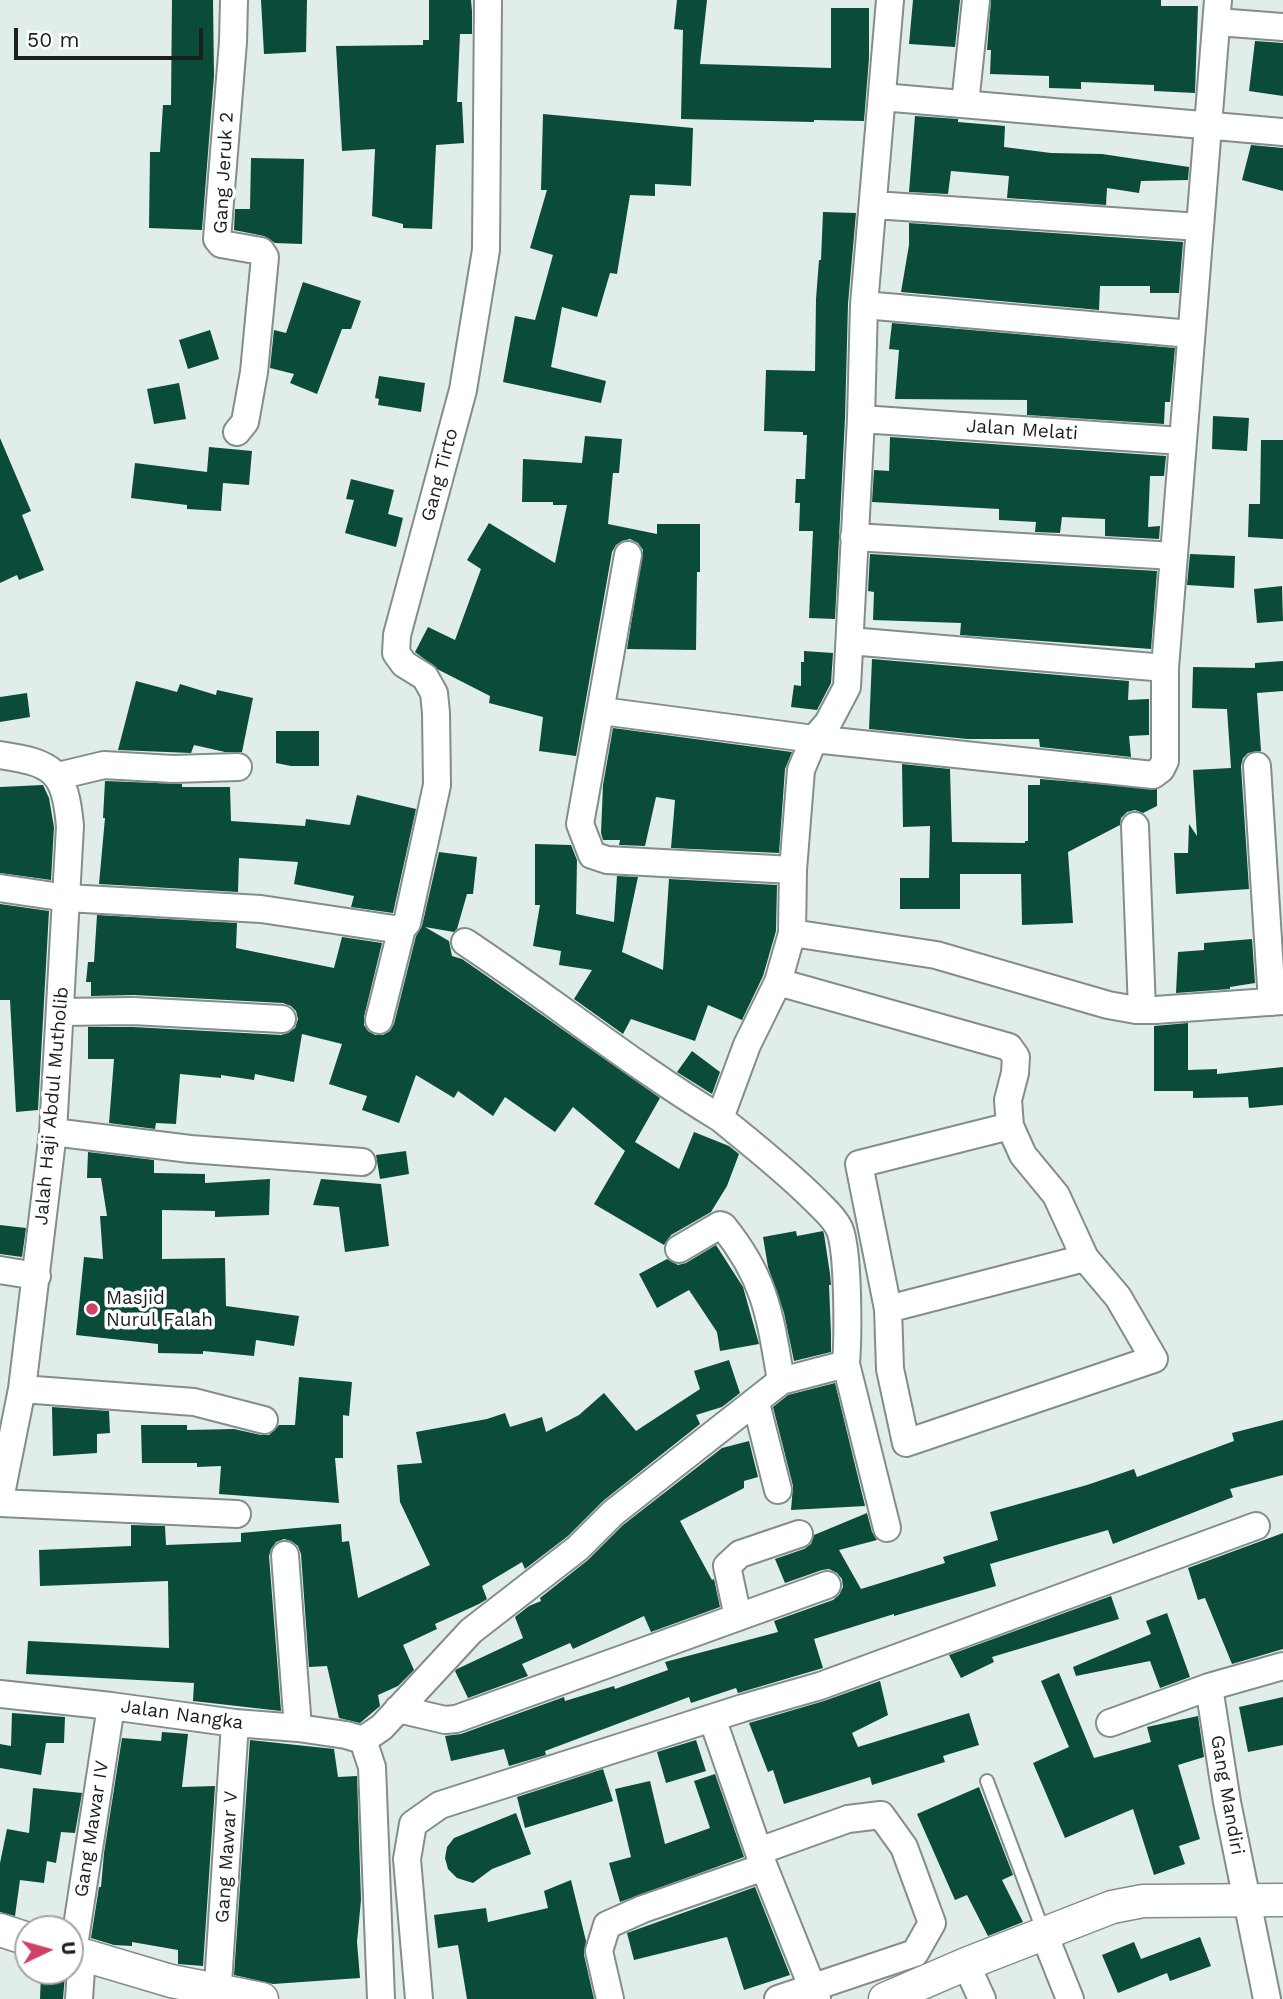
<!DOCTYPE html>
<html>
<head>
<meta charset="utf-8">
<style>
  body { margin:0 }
  #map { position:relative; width:1283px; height:1999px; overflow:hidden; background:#e1ede8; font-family:"Work Sans",sans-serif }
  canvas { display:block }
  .north { position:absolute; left:14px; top:1915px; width:70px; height:70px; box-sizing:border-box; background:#fff; border:2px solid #a4a5a5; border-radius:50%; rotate:85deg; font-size:19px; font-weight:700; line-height:28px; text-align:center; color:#1b1f1d }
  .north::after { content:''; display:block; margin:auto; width:24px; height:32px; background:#d04168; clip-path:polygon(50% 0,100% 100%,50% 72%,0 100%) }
  .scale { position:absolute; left:14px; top:28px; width:189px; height:32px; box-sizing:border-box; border:4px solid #1b1f1d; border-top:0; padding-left:9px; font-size:21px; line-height:24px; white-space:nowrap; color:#1b1f1d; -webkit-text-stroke:5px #fff; paint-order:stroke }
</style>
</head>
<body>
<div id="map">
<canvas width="1283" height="1999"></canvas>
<div class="north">U</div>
<div class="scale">50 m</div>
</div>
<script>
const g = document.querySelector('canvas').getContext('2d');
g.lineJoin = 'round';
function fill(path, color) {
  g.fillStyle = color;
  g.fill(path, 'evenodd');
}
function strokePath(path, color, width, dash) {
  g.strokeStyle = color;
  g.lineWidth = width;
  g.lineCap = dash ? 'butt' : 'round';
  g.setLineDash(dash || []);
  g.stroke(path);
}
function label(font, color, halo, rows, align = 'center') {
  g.font = font + ' "Work Sans",sans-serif';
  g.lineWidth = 7;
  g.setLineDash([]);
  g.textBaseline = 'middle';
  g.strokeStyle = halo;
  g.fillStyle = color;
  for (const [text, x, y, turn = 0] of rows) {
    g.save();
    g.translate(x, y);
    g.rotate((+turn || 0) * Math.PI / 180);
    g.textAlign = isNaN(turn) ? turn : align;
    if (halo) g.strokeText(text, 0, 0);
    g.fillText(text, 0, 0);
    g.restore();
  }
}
fill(new Path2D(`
  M172,0H213L214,76L202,230L149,228L150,152H160L163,105H171Z
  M261,0H307L306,52L264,54Z
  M429,0H471L472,11V34H460L457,102H462L464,143L436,145L432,229L403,228V224L372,216L375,149L342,151L336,46L423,45V40H429Z
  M677,0H707L700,64L831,68V8H869V58L864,121L814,120V122L681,119L683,30L674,29Z
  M913,0H960L955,47L909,44Z
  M991,0H1161V6H1198L1195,93L1154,91V85L1081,82V89L1049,88V76L990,74L991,50H987Z
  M1255,41L1283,43V96L1249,91Z
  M543,114L693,128L691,186L655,184V196L630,195L617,274L610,273L597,317L562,307L551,367L606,381L601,403L503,382L515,316L535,320L553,255L530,248L547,190H541Z
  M915,116L958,119V122L1005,126L1004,147L1051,153L1102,154L1189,167L1188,180L1141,181L1139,193L1107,188L1106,205L1007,198L1009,176L951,171L948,194L909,192Z
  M1251,145L1283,148V191L1242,180Z
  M251,158L304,159L302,244L275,243L264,236L234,230L235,209H250Z
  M823,212L856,213L848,304L845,418L835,619L809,618L813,531H799L800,503H795L796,479H805L807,435H803V432L764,431L766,370L815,371L816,299L819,260H821Z
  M909,223L1183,242L1179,293H1150V286H1100L1099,310L901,292L909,245Z
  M303,282L361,301L351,329H342L317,394L290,383L294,374L270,368L274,330L286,333Z
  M892,323L1175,348L1170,402H1165L1164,424L1027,415V400L895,399L899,350L889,349Z
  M210,330L219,359L188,369L179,340Z
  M379,376L425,383L421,412L378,405L379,399L375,398Z
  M179,383L186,419L154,424L147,389Z
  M1213,416L1249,418L1247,451L1212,449Z
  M585,436L622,439L619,473H613L608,524L657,534V524H700V572H697L696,650L627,649L643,550L638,543L630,539L622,541L616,545L612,552L576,756L539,751L543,717L489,703L490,696L439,670L415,652L428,627L455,640L481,569L467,560L489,523L555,563L567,505H553V502H522L523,459L582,463Z
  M890,437L1166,456L1164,476H1150L1148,527L1160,526L1159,539L1105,536V519L1062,517L1060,533L1035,532L1036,522L999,520V509L872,502L874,470L889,471Z
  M0,438L31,511L22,515L44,570L19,580L17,575L0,583Z
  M1261,440H1283V539L1248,537L1249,504H1260Z
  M209,447L252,451L249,485L223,483L221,511L187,509V505L131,498L135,463L207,472Z
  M351,479L394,490L388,514L403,518L396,547L345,533L354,500L346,499Z
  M870,554L1157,571L1151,649L960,635L961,623L873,620L874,592L868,591Z
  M1190,554L1235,556L1234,588L1187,585Z
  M1282,586L1283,621L1257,623L1254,589Z
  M804,651L833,653L831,683L817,710L791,707L794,685L801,686V662H804Z
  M872,659L1129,681L1128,700L1149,699V735L1129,736L1131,757L1040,747L1039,739H967L869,729Z
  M1283,661V691L1257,693L1261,751L1248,753L1243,758L1241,766L1249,889L1176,894L1174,853H1188L1189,824L1197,836L1193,770L1231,768L1227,709L1192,708L1193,667L1255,668V663Z
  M136,681L177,692L180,684L216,695L217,690L253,698L242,752H225L194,745L191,753L118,750Z
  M27,693L30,717L0,722V697Z
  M613,728L792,752L785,769L779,853L671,848L675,800L656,797L645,846L619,845L620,840H603L601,833L603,785Z
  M276,731H319V766H291L276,763Z
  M902,764L950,769L952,842L1025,843V841H1028V785H1040V779L1157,789V806L1143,813L1135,810L1127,812L1121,818L1120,825L1068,852L1073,923L1022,925L1021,874H960V909H900V878H929L930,826L903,827Z
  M105,781L182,784V787H230L231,821L305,826L306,819L350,825L357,795L416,809L393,913L351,907L354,896L294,884L298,862L239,858L238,892L99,884L105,818H103Z
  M43,785L49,798L54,827L51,880L0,873V787Z
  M535,844L571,845L577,860L576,914L614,922L617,876L638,877L622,952L663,970L669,879L777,885L776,931L763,976L742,1020L708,1005L695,1041L631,1019L623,1034L574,999L592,970L559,965L561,951L533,946L540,905H535Z
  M439,852L477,857L473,894H467L457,929L454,932L425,927L449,941L452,956L462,959L488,977L660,1098L635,1142L679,1169L694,1132L729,1146L739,1154L727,1186L711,1212L671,1235L664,1245L594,1204L625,1151L573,1107L555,1132L505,1097L493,1116L458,1091L454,1098L416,1075L399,1123L362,1110L367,1096L329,1084L342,1044L302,1034L294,1082L255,1074L254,1080L221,1075V1078L180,1074L176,1124L156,1123L155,1129L109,1123L114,1059H88V1027H133L281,1035L288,1033L295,1028L298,1019L296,1011L291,1006L283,1003L134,995L91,996V982H86L88,962H94L97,915L237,923L236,948L334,968L342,937L382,943L364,1017V1025L368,1031L375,1035H383L390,1031L394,1024L416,936L422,926Z
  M0,904L49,911L38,1110L16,1112L10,1000H0Z
  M1252,939L1255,983L1230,987V989L1176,993L1178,952L1204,950V943Z
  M1188,1023V1070L1217,1069V1074L1283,1067V1105L1249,1108L1248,1097L1193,1098V1091H1154V1026Z
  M692,1051L720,1072L712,1094L677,1072Z
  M406,1151L409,1174L380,1179L376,1155Z
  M88,1152L154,1160V1173L205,1174V1183L270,1179L269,1215L215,1217V1211L162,1210V1259L225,1258L226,1306L299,1316L294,1346L256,1340L254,1356L203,1351V1354L158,1353V1344L76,1335L84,1257L103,1259L100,1216H107L101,1178H87Z
  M321,1179L381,1184L389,1246L345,1252L339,1207L313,1205Z
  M0,1225L26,1228L22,1257L0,1254Z
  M796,1231L797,1236L823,1231L824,1234L830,1274L831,1285H829L831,1334V1352L794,1361L784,1313L768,1267L763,1237Z
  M716,1245L743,1287L759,1344L720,1351L717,1332L689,1290L657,1308L639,1274L667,1259L678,1265L686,1263Z
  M729,1360L740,1393L722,1407L696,1415L700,1424L603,1501L568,1536L525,1569L522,1562L482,1586L487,1599L479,1604L435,1624L437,1629L403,1645L414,1670L398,1686L378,1695L380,1706L360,1723L339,1718L327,1666L309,1667L301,1554L298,1546L291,1541L284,1539L276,1542L271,1549L269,1556L281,1711L193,1701L194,1683L26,1674L28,1641L169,1648L168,1581L40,1586L39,1550L131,1546V1525L165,1526L166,1545L241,1542V1533L341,1524L342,1542L349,1541L358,1598L430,1565L400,1502L397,1465L422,1463L416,1432L487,1419L505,1413L510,1427L542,1417L546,1432L579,1415L604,1393L636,1431L700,1389L694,1371Z
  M299,1377L352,1382L349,1416L343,1415V1458H335L339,1503L219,1494L221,1466L197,1467V1463H142L141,1425H187V1430L234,1429L261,1435H269L279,1425H295Z
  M835,1383L865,1506L791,1510L793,1486L773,1407L788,1395Z
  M52,1407L109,1411L110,1433L97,1434V1453L53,1456Z
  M1283,1420V1475L1230,1489L1233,1497L1113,1544L1108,1530L990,1564L996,1586L894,1616V1614L814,1639L823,1668L738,1693L736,1688L691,1703L689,1697L545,1751L546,1755L509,1766L504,1749L451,1761L445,1736L461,1734L564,1697L565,1701L614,1686L615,1689L668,1670L665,1662L778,1632L774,1621L833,1600L839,1595L843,1587L842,1579L837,1573L829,1569L822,1570L785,1583L775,1559L804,1549L811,1544L814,1535L867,1513L872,1532L877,1540L839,1550L861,1589L945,1563L943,1557L998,1540L990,1512L1087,1485L1134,1469L1137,1477L1234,1441L1232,1433Z
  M749,1441L758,1477L744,1481V1488L680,1521L712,1580L714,1579L720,1607L651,1632L644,1616L573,1649L570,1643L522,1664L528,1676L468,1698L455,1671L457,1669L523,1638L515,1617L529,1606L541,1601L540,1598L588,1560L623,1525L722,1448Z
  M1283,1533V1649L1232,1664L1205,1598L1198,1600L1188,1568Z
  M1111,1596L1119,1619L992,1657L994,1662L961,1678L949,1655Z
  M1167,1613L1190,1677L1160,1688L1150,1661L1076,1676L1073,1667L1151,1634L1146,1621Z
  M1059,1673L1094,1758L1151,1742L1147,1727L1198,1716L1204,1757L1178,1765L1200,1839L1179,1846L1185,1864L1154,1875L1133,1809L1065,1838L1033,1763L1069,1747L1041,1681Z
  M880,1681L888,1715L852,1733L858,1747L969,1713L979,1745L943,1756L945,1762L872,1785L870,1777L784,1804L773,1770L768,1772L749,1723L824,1701Z
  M1283,1697V1745L1248,1752L1239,1707Z
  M12,1713L65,1717L64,1743H46L41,1775L0,1768V1744L11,1746Z
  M162,1732L188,1734L182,1787L215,1786L203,1966L178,1964V1950L132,1942V1946L114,1945L91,1938L99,1887H101L104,1853L122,1738L161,1741Z
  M250,1740L334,1749L338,1777L357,1776L361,1900L357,1942L360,1978L273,1984L234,1975Z
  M696,1740L706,1771L666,1783L657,1752Z
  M603,1769L613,1801L525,1828L517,1797Z
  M715,1774L744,1857L620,1902L609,1863L631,1857L615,1789L650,1781L665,1844L710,1828L694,1781Z
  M979,1787L1013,1875L1002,1880L1023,1922L988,1936L967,1895L955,1900L917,1814Z
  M33,1788L82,1793L75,1833L61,1832L56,1863L47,1861L44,1883L20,1880L15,1916L0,1912V1863L7,1829L29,1833Z
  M516,1813L531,1854L492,1869L473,1883L457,1878L448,1869L445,1858L447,1847L454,1838Z
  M571,1880L586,1941L584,1955L594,1999H467L458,1945L438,1948L434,1915L486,1908L488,1922L548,1908L544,1891Z
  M755,1887L790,1975L744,1990L727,1937L634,1960L627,1933Z
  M1200,1937L1211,1966L1170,1981L1167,1973L1118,1993L1102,1955L1134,1942L1141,1959Z
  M41,1974L65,1975L63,1999H40Z`), '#0a4c39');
const service = new Path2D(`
  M987,1781L1044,1933`);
const minor = new Path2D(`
  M234,0L233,42L217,239L221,244L261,251L265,257L254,372L245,422L237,432
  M1217,22L1283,27
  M882,97L1283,132
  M965,104L976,0
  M874,205L1200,227
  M864,305L1191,334
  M861,419L1182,441
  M854,537L1174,556
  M628,555L580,824L592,855L607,860L793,870
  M850,641L1165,668
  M602,711L814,739L1153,775L1161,769L1165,761V668L1218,0
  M0,755C54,763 65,771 70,826L53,1132L22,1389L0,1499
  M1257,766L1272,1002
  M58,776L104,765L173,769L238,767
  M1135,826L1142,1010
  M0,888L67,898L261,909L394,929L402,928
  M792,933L936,955L1108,1005L1136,1010H1155L1283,1001
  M465,942C551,999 632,1065 720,1118
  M778,982L1009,1047L1016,1057L1015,1073L1008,1100L1010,1126L1023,1155L1056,1195L1085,1258L888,1309
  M60,1012L133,1011L282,1019
  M379,1020L402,928L407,923L437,785L436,713L434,693L425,677L404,664L396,653L397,635L463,390L486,250L488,0
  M1010,1126L859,1164L888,1309L890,1369L906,1443L1154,1359L1118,1297L1085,1258
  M53,1132L190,1149L362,1162
  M679,1249L720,1225L723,1226C766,1279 770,1316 781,1381
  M0,1270L37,1276
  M22,1389L194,1402L264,1420
  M756,1403L778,1490
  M0,1503L237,1514
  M887,1528L846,1364C848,1338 849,1249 839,1228C834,1217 823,1208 815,1200C785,1170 753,1145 720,1118L747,1045L778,982L792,933L793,870L801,770L814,739L828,723L847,687L861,419L864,305L890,0
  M285,1555L298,1728
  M738,1617L727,1566L740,1554L799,1534
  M0,1694L111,1706L235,1723L298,1728L346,1735L363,1740
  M398,1709L445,1720L456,1719L827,1585
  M712,1718L764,1867L817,1999
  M1110,1723L1209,1687
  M363,1740L382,1727L471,1631L578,1548L613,1513L781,1381L846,1364
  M363,1740L372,1767L381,1999
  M759,1851L848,1819L881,1815L904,1847L932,1923L915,1953L778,1999
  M1044,1934L1070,1999
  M73,1952L111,1706
  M966,1964L982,1999
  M79,1999L82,1955
  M217,1999L235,1723
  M419,1999L407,1859L413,1824L440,1805L743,1708L820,1686L1256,1526
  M610,1999L599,1951L607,1925L643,1909L764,1867
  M1267,1999L1227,1802L1209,1687L1283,1666`);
const tertiary = new Path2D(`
  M0,1930L28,1939
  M70,1951L171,1981L262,1999
  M885,1999L966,1964L1112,1907L1143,1901L1283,1900`);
strokePath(service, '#838d89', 16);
strokePath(minor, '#838d89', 30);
strokePath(tertiary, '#838d89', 35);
strokePath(service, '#fff', 12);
strokePath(minor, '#fff', 26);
strokePath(tertiary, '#fff', 32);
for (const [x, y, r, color] of [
  [92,1309,7,"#d04168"]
]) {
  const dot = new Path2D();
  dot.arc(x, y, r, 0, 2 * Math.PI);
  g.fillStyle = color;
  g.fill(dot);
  strokePath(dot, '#fff', 2.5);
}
label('19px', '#1b1f1d', '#fff', [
  ["Gang Jeruk 2",224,173,-87],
  ["Jalan Melati",1022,430,4],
  ["Gang Tirto",440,475,-75],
  ["Jalah Haji Abdul Mutholib",52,1106,-85],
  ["Jalan Nangka",182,1715,8],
  ["Gang Mandiri",1227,1795,80],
  ["Gang Mawar IV",92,1829,-81],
  ["Gang Mawar V",227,1857,-86]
]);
label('19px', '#1b1f1d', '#fff', [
  ["Masjid",106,1298],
  ["Nurul Falah",106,1320]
], 'left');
</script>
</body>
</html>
